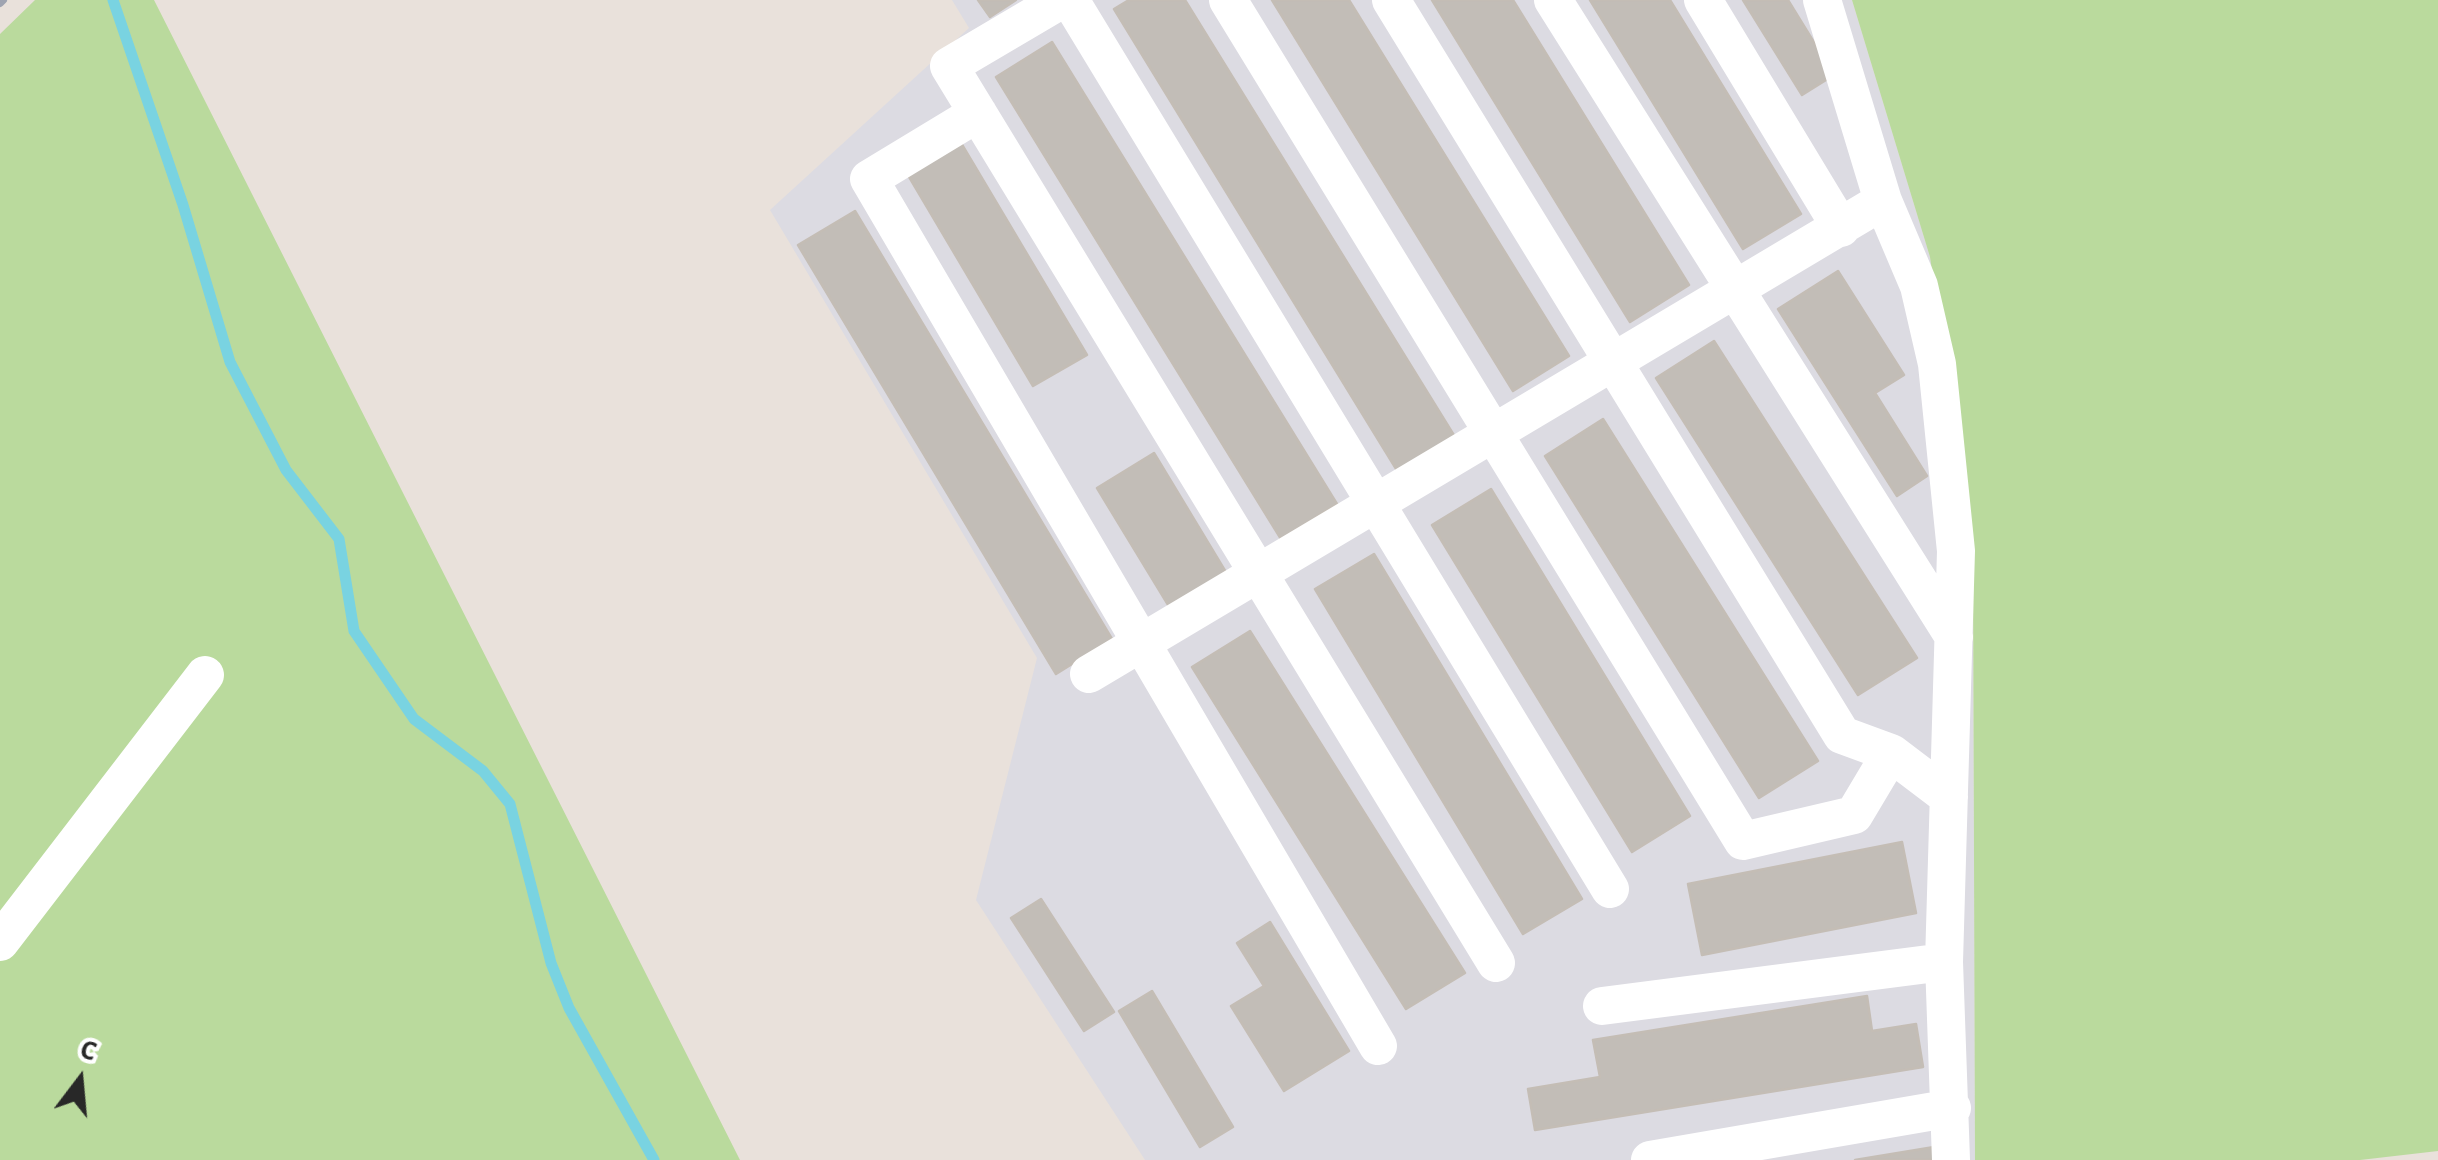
<!DOCTYPE html>
<html>
<head>
<meta charset="utf-8">
<style>
  body { margin:0 }
  #map { position:relative; width:2438px; height:1160px; overflow:hidden; background:#e9e1db; font-family:"Alegreya Sans",sans-serif }
  canvas { display:block }
  .north { position:absolute; left:30px; top:1030px; width:100px; height:100px; -webkit-text-stroke:8px #fff; paint-order:stroke; rotate:16deg; font-size:28px; font-weight:700; line-height:40px; text-align:center; color:#282828 }
  .north::after { content:''; display:block; margin:auto; width:35px; height:45px; background:#282828; clip-path:polygon(50% 0,100% 100%,50% 72%,0 100%) }
</style>
</head>
<body>
<div id="map">
<canvas width="2438" height="1160"></canvas>
<div class="north">С</div>
</div>
<script>
const g = document.querySelector('canvas').getContext('2d');
g.lineJoin = 'round';
function fill(path, color) {
  g.fillStyle = color;
  g.fill(path, 'evenodd');
}
function strokePath(path, color, width, dash) {
  g.strokeStyle = color;
  g.lineWidth = width;
  g.lineCap = dash ? 'butt' : 'round';
  g.setLineDash(dash || []);
  g.stroke(path);
}
fill(new Path2D(`
  M952,0H1852L1930,257L1973,553L1975,1160H1145L976,900L1037,658L770,210L969,28Z`), '#dcdbe2');
fill(new Path2D(`
  M35,0H154L740,1160H0V34Z
  M1852,0H2438V1151L2360,1160H1975L1973,553L1930,257Z`), '#bada9d');
strokePath(new Path2D(`
  M113,0L183,205L230,362L286,470L339,539L354,631L414,719L483,771L510,804L551,963L569,1008L654,1160`), '#79d3e1', 11);
const building = new Path2D(`
  M978,0H1016L990,17Z
  M1129,0H1185L1455,437L1398,472L1114,9Z
  M1272,0H1349L1569,356L1513,391Z
  M1432,0H1513L1689,285L1630,322Z
  M1590,0H1670L1801,214L1743,249Z
  M1743,0H1788L1834,75L1802,95Z
  M1052,42L1337,504L1281,539L996,77Z
  M961,143L1087,355L1033,386L908,175Z
  M855,211L1112,639L1056,674L798,245Z
  M1838,271L1904,375L1875,393L1927,476L1897,496L1778,309Z
  M1714,341L1917,658L1858,695L1656,378Z
  M1603,419L1818,761L1759,798L1545,456Z
  M1154,453L1227,574L1170,608L1097,488Z
  M1491,489L1690,816L1632,852L1432,525Z
  M1374,554L1582,899L1523,934L1315,589Z
  M1250,631L1465,973L1406,1009L1192,667Z
  M1902,842L1916,913L1702,955L1688,884Z
  M1041,899L1114,1012L1084,1031L1011,918Z
  M1270,922L1349,1051L1284,1091L1231,1006L1264,986L1237,943Z
  M1152,991L1233,1127L1200,1147L1119,1011Z
  M1867,996L1872,1031L1916,1024L1923,1067L1535,1130L1528,1089L1600,1077L1593,1040Z
  M1934,1147L1936,1160H1855Z`);
fill(building, '#c2bdb7');
strokePath(building, '#c4bdb5', 2.5);
strokePath(new Path2D(`
  M1061,0L949,66L1496,963
  M1070,0L1610,889
  M1228,0L1743,841L1854,815L1891,753
  M1391,0L1842,735L1891,753L1949,797
  M1553,0L1954,637
  M1703,0L1841,228
  M1822,0L1883,201L1919,286L1937,364L1956,551L1944,962L1951,1160
  M978,113L869,179L1378,1046
  M1089,674L1883,201
  M0,942L205,675
  M1602,1006L1944,962
  M1650,1160L1952,1108`), '#fff', 38);
strokePath(new Path2D(`
  M0,3L3,0`), '#9fa4b1', 8);
</script>
</body>
</html>
